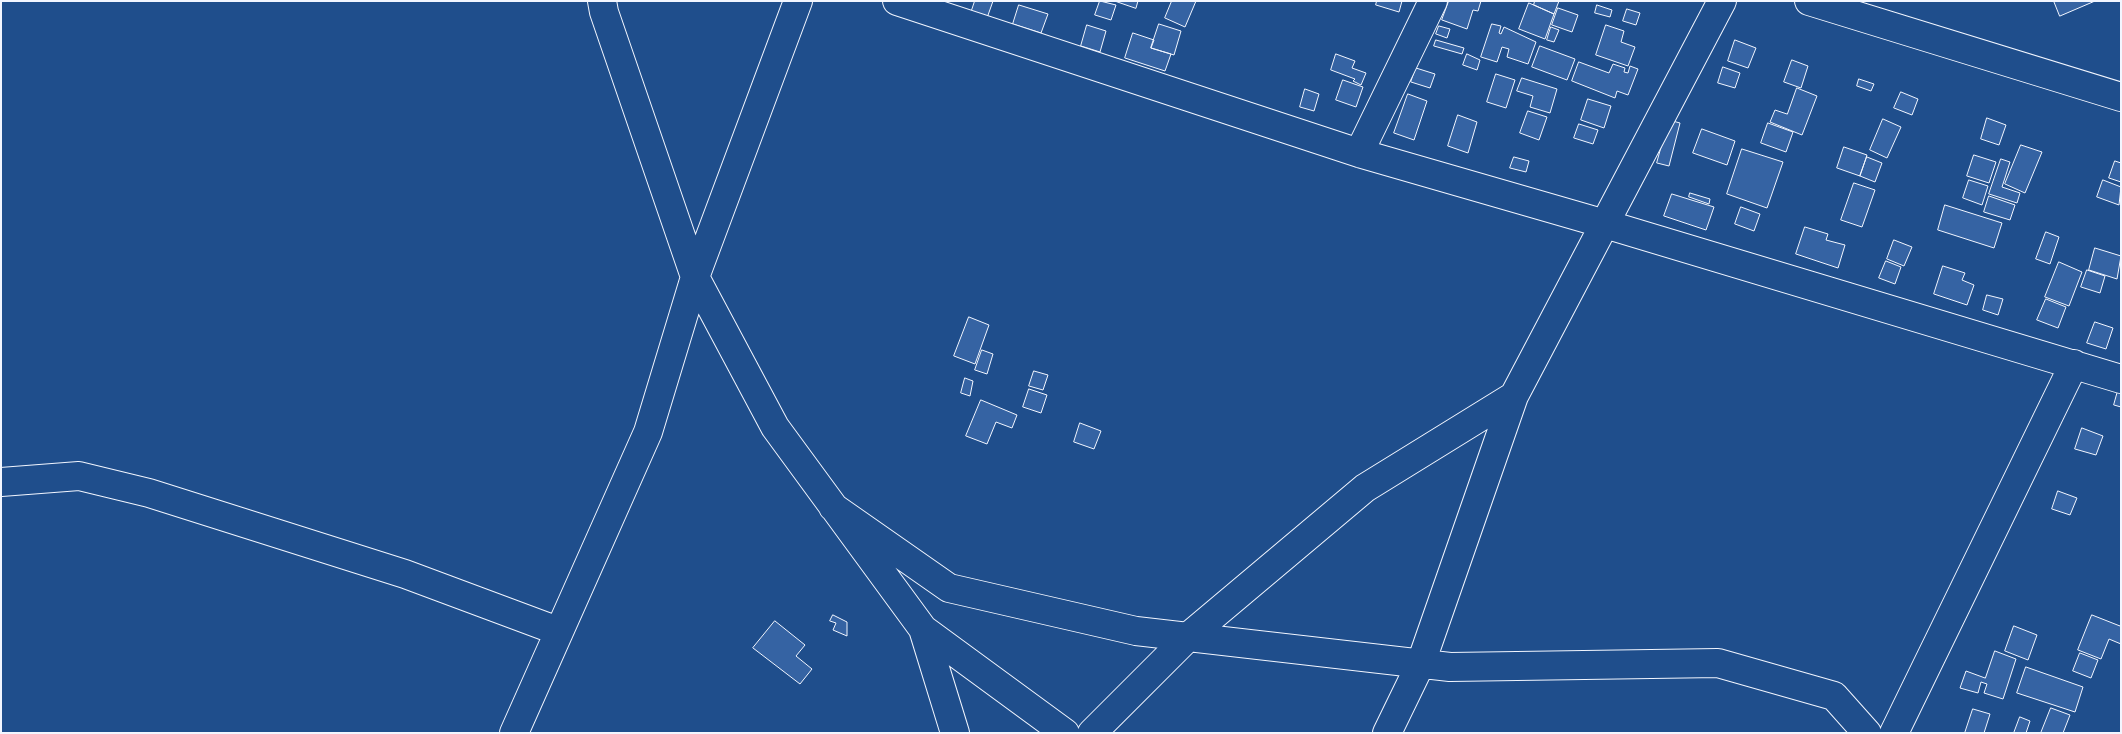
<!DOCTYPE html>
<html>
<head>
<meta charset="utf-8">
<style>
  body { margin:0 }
  #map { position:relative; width:2122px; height:734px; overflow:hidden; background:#1f4e8c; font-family:Overpass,sans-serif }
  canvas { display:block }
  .frame { position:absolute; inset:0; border:2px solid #f2f6ff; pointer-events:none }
</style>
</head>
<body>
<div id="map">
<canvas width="2122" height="734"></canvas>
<div class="frame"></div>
</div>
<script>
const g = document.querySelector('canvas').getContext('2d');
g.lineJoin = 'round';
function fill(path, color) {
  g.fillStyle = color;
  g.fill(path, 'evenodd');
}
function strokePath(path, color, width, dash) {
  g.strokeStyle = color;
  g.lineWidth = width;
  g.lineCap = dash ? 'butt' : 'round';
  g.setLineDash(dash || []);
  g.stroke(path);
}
const building = new Path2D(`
  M975,1H993L987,18L971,13Z
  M1100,1L1116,5L1111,20L1095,15Z
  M1115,1H1138L1136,8Z
  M1172,1H1196L1185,27L1165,18Z
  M1377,1H1402L1399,12L1376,5Z
  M1449,1H1481L1478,11L1473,10L1467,29L1442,20Z
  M1535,1H1559L1554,14L1534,5Z
  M2054,1H2095L2060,16Z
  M1529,3L1554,14L1545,39L1519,29Z
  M1019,5L1048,14L1041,33L1013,24Z
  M1597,5L1612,10L1610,17L1595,13Z
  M1558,8L1578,15L1572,32L1552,25Z
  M1627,9L1640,13L1636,25L1623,21Z
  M1159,24L1181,31L1174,55L1151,48Z
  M1492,24L1501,26L1499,33L1501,34L1504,27L1536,42L1528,64L1507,57L1509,49L1502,47L1497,62L1481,57Z
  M1087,25L1106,31L1100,52L1081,46Z
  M1606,25L1624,31L1621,42L1635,47L1628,66L1596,55Z
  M1439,26L1450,29L1447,38L1436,34Z
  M1551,27L1559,30L1554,42L1547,40Z
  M1133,33L1154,40L1151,48L1171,54L1165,71L1125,58Z
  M1436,40L1464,48L1462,54L1434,46Z
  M1735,40L1756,48L1748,68L1728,61Z
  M1540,46L1575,59L1567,80L1532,67Z
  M1336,54L1355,61L1352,68L1366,73L1361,85L1353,81L1355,79L1331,70Z
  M1467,54L1480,60L1477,70L1463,65Z
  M1792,60L1808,66L1801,88L1784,82Z
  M1579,62L1609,73L1613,64L1625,68L1624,72L1628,73L1630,66L1638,69L1628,95L1617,91L1615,98L1572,81Z
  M1723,67L1740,73L1735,88L1718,83Z
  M1416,68L1435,74L1430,88L1411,82Z
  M1496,74L1515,80L1506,108L1487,102Z
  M1522,78L1557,89L1550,113L1530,107L1533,96L1517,91Z
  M1859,79L1874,84L1871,91L1857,86Z
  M1343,80L1363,87L1356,107L1336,100Z
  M1797,88L1817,96L1802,135L1770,122L1775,110L1787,114Z
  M1305,89L1319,94L1314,111L1300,107Z
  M1901,92L1918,99L1912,115L1894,108Z
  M1408,94L1427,101L1414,140L1394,133Z
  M1588,99L1611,106L1604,128L1581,120Z
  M1528,111L1547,117L1539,140L1520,133Z
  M1458,115L1477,122L1468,153L1448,146Z
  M1987,118L2006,125L1999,145L1981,139Z
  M1883,119L1901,127L1887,158L1870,150Z
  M1669,120L1680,123L1669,166L1657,163Z
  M1768,123L1793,132L1786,152L1761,143Z
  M1579,124L1598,130L1593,144L1574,138Z
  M1702,129L1735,141L1727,165L1693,153Z
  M2021,145L2042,152L2025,193L2005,184Z
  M1844,147L1867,155L1860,176L1837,168Z
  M1742,149L1783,162L1767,208L1727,194Z
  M1974,155L1996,162L1989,183L1967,176Z
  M1514,157L1529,161L1526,172L1510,168Z
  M1867,157L1882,163L1875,182L1860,176Z
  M2001,159L2010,162L2002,187L2020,193L2017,203L1989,194Z
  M2115,161L2121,163V182L2109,178Z
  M1969,180L1988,186L1982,205L1963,198Z
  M2103,180L2121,187L2119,205L2097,197Z
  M1854,183L1875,190L1862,227L1841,220Z
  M1690,193L1710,199L1709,204L1689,197Z
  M1672,194L1714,207L1706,230L1664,216Z
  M1989,196L2015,205L2010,220L1984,212Z
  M1945,205L2002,223L1994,248L1938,230Z
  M1741,207L1760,214L1754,231L1735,224Z
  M1805,227L1828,234L1826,240L1845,245L1838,268L1796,254Z
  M2046,232L2059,237L2050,264L2036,259Z
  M1894,240L1912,247L1904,266L1887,259Z
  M2095,248L2121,256L2117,279L2089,270Z
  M1886,261L1901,267L1895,284L1879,278Z
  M2059,262L2082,272L2069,306L2045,297Z
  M1943,266L1965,273L1962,280L1974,285L1967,305L1934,294Z
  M2087,270L2105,276L2100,293L2081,287Z
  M1987,295L2003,299L1998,315L1983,310Z
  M2046,299L2066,307L2058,328L2037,320Z
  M969,317L989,325L975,364L954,356Z
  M2095,322L2113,328L2106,349L2087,343Z
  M982,350L993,354L987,374L975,370Z
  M1034,371L1048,375L1043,390L1029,386Z
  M965,378L973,381L970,396L961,393Z
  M2119,387L2121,388V407L2114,405Z
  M1029,389L1047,395L1041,413L1023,407Z
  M981,400L1017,415L1012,428L996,422L987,444L966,436Z
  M1080,423L1101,431L1094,449L1074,442Z
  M2082,428L2103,436L2096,455L2075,449Z
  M2058,491L2077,498L2070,515L2052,509Z
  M833,615L847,622V636L833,630L836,623L830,621Z
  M2092,615L2120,626L2121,624V644L2109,639L2101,659L2078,650Z
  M775,621L805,645L796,656L812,669L800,684L753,648Z
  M2014,626L2037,635L2028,660L2005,651Z
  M1995,651L2016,659L2003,699L1984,693L1987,684L1981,682L1978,693L1960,688L1966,671L1985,678Z
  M2080,653L2098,660L2091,678L2073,671Z
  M2026,667L2083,687L2075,712L2017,693Z
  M2051,708L2070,715L2063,733H2041Z
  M1973,709L1990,714L1984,733H1965Z
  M2020,717L2030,721L2026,733H2014Z`);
fill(building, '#3563a3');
strokePath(building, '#f2f6ff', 1);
const minor = new Path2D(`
  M602,1L604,12L695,277L775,427L923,629L955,733
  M897,1L1359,153L1605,224L2121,379
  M1809,1L2121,97
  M1359,153L1433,1
  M1,482L79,476L149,493L405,574L558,631
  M833,507L949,588L1136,631L1450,667L1718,663L1834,696L1867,733
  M923,629L1065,733
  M514,733L648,432L695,277L798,1
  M1092,733L1189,636L1365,488L1514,396L1722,1
  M1387,733L1421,663L1514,396
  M1894,733L2074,364`);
strokePath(minor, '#f2f6ff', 30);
strokePath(minor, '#1f4e8c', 28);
</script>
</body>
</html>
